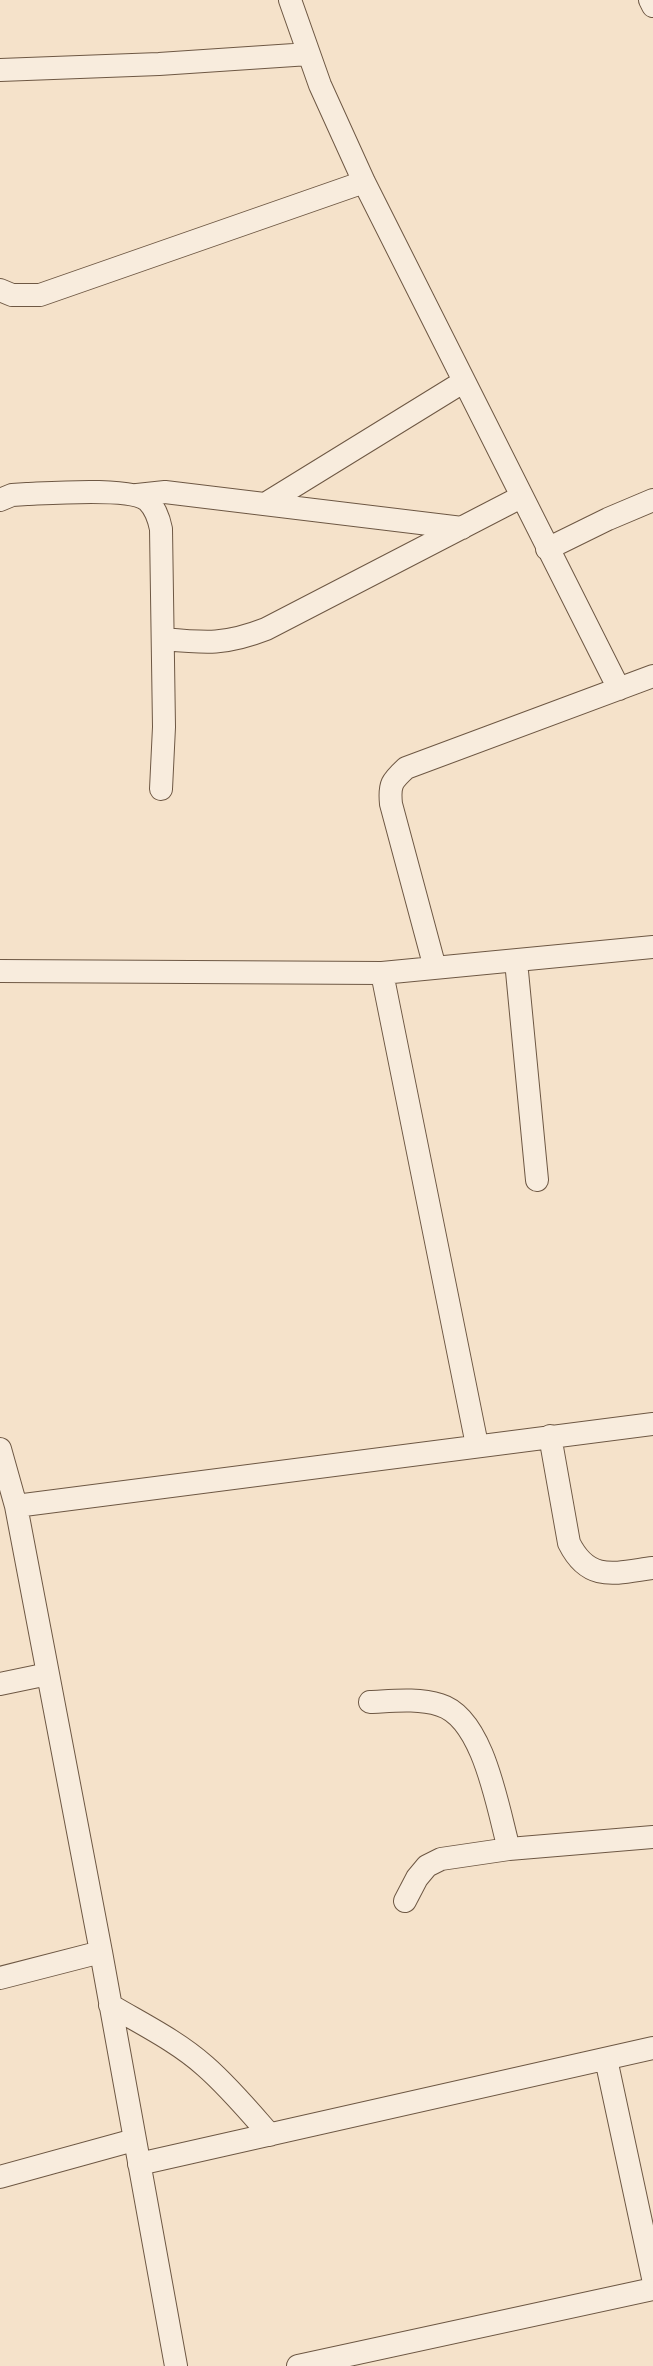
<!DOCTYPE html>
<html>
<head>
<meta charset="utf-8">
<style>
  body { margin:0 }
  canvas { display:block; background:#f5e2ca }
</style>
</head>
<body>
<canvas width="653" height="2366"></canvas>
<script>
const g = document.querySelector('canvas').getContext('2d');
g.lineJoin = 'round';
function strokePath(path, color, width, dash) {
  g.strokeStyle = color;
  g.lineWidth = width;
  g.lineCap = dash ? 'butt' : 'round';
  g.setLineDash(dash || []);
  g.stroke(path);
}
const minor = new Path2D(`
  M290,0L320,85L364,182L619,689
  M650,0L653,6
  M0,70L159,64L309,54
  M0,290L12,295H40L364,182
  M137,495L165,492L462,528
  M0,500L12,495L27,494C51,493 133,487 148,501C156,509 159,519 161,529L164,727L161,789
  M265,504L463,382
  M547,549L608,519L653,500
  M163,639C206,643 225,645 266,629L521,497
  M516,961L537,1180
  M435,968L391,804C389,784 392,781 406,768L653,676
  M0,971L382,973L653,947
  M382,973L477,1445
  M550,1436L569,1543C589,1583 615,1573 653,1568
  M0,1449L16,1506L653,1424
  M16,1506L101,1952
  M0,1684L48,1674
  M370,1702C393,1701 418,1698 440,1705C484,1718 498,1810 509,1849
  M405,1901L417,1878L427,1866L441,1859L509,1849L653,1837
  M0,1978L101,1952L176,2366
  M110,2005C142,2024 177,2041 205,2066C229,2087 249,2111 270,2135
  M606,2059L653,2278
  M139,2164L653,2048
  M0,2177L134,2140
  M298,2366L653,2289`);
strokePath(minor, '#6e5844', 24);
strokePath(minor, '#f8ecdd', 22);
</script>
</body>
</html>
